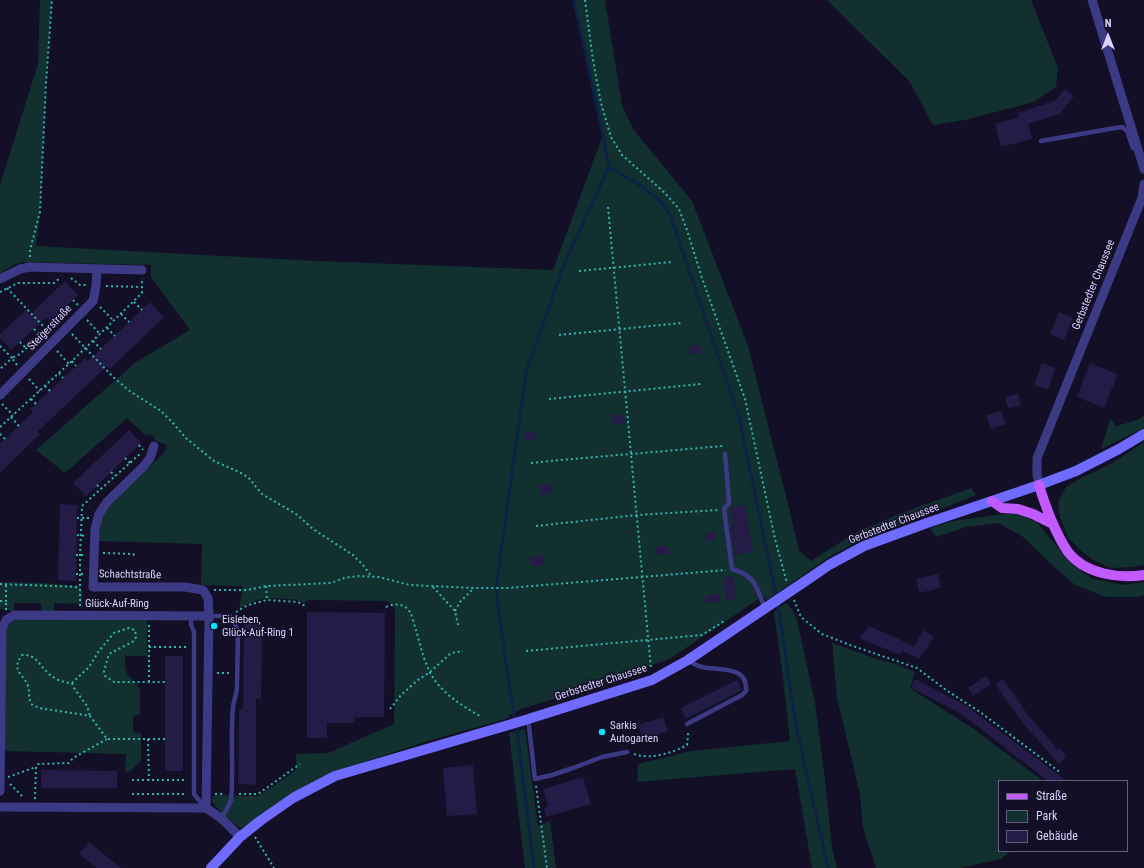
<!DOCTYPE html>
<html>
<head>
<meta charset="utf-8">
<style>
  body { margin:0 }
  #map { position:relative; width:1144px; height:868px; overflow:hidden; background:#130f26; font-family:"Roboto Condensed",sans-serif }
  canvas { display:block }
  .legend { position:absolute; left:998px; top:780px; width:130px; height:72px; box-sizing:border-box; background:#130f26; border:1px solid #625e7d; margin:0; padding:5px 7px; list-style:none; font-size:12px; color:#d9d4ff }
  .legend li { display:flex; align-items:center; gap:8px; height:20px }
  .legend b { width:20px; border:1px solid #625e7d }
  .north { position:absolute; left:1088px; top:16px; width:40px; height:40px; -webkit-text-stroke:3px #130f26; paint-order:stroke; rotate:0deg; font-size:11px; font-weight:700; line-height:16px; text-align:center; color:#d9d4ff }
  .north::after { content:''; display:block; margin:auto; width:14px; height:18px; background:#d9d4ff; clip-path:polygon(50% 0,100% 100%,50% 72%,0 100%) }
</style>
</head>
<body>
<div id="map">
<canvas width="1144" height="868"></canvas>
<ul class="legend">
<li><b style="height:5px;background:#c25bff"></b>Straße</li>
<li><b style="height:11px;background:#12302f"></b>Park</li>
<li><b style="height:11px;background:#241b47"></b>Gebäude</li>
</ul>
<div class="north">N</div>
</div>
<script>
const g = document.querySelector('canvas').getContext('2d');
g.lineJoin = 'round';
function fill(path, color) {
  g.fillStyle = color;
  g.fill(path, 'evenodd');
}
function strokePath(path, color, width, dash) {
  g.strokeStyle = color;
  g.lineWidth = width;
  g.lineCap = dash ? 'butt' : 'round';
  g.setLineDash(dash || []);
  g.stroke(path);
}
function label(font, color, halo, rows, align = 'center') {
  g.font = font + ' "Roboto Condensed",sans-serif';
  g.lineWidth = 3;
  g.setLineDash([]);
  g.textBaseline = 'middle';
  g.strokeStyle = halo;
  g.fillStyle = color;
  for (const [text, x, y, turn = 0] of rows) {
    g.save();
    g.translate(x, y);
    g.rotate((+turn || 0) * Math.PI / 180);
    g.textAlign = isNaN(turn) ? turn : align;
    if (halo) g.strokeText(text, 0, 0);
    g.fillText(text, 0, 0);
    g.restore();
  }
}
fill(new Path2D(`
  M40,0H52L46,83L40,212L36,246L316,261L553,270L603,135L574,0H605L622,105L633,129L692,201L748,346L790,512L799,551L811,561L855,533L899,514L971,488L976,495L856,543L829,557L767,600L763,596L671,658L606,683L521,709L508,716L509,718L428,741L337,771L246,827L240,828C230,820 217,811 211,799L215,795L258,796L296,770V754L328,753L394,724L395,611L393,606L387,601L309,600L303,603C297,599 292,599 285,599C266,598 255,598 239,609L242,593V586L201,585L202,544L98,541L100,522L105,510L117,496L164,453L167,445L156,441L151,434L146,436L127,418L65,473L36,450L136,362L190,330L151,277V265L23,262L13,265L0,274V185L38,64Z
  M827,0H1031L1058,68L1056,87L1034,102L965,120L933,125L910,82Z
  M1144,415V428L1101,449L1110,419L1116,426L1138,420Z
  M1144,442V565L1133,567L1111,568L1093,560L1079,549L1068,537L1060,517L1058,502L1066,487L1077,480L1113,463Z
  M1003,514H1020L1037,522L1071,564L1093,579L1124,585L1144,582V595L1139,597H1106L1075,585L1049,562L1022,536L998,523L966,527L936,537L930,528L954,521Z
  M0,582L42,583L78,586L82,590V604L54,603V612H41V603H14V612L9,610L0,609Z
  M786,603L792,609L797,620L815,703L825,779L832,848L837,868H812L795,769L637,782L638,764L691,751L790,741L782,670L774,612Z
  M22,618L147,619V656H125V667L127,674L137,684L140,690V715L133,716V732L141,733V761L129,772L125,771L126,754L4,751L6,638C7,624 9,622 22,618Z
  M832,643L874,658L896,664L915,672L910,688L972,728L1043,781H999V851H1010L1001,859L960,868H876L863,828L860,794L837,698Z
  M525,729L538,826L550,821L556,868H525L509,733Z`), '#12302f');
strokePath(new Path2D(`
  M574,0L603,135L609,167L641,186L659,200L670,214L739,417L778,605L796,726L828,868
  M534,868L517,730L508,680L496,589L526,372L565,262L609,167`), '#0c2248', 3);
fill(new Path2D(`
  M1065,89L1074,96L1060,114L1028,124L1032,139L1001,147L995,124L1019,117L1017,113L1055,101Z
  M65,281L78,295L50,321L47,317L11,350L0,338V334L26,310L30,315Z
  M150,302L164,317L110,369L107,366L37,432L40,434L0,473V444L33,412L30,409L85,358L88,361Z
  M1059,312L1073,318L1064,340L1050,334Z
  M700,345L701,353L690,354L689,346Z
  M1042,363L1055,368L1048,390L1034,385Z
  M1090,363L1118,374L1104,408L1077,397Z
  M1018,394L1021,405L1008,408L1005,397Z
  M1001,411L1006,424L991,429L986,415Z
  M612,415H624L625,423L613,424Z
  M129,430L141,443L86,496L73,483Z
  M524,432H535V440H525Z
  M552,484V493L541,494L540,485Z
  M60,504L77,505L76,581L58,580Z
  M745,505L753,552L734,555L730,524L733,523L730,507Z
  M715,532L716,540L705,541V533Z
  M668,546L669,554L656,555L655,547Z
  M543,556L544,565L531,566L530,557Z
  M938,574L941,588L919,593L916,579Z
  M733,576L736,599L726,600L723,578Z
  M720,594L721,602L707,603L706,595Z
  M307,612L385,613L384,717H355V723H327V738H307Z
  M244,622H262L261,699H256V785L238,784L239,709H243Z
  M869,626L914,646L924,630L934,637L919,659L902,651L900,655L859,638Z
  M165,656H183V771H165Z
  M986,676L991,684L973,696L968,688Z
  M915,679L965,705L1067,781H1048L960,713L911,688Z
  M1003,679L1028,715L1058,750L1060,748L1066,757L1059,764L1022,722L995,684Z
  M737,680L742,690L740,691L686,719L681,708Z
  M663,717L668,731L643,740L638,725Z
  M473,765L477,814L447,816L443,768Z
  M41,770L117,771V788H41Z
  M583,777L591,804L546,817L544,808L548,806L543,789Z
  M89,842L121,868H97L79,854Z`), '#241b47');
strokePath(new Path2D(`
  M585,0L593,60L601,103L611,137L622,155L665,193L679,209L687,230L702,278L745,399L775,539L787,583
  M608,207L651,669
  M30,257V250L40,212L46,83L52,0
  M579,271L672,262
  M71,278L80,285H88
  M106,286L142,287
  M7,288L43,326L46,330
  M0,292L18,283H54L60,278
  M73,300L78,305
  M134,302L142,310
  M100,307L114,321
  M59,313L64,318
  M121,314L129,322
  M87,320L100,334
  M107,328L115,336
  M34,329L40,335
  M72,334L113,377L131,392L161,411L173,423L186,438L214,461L237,471L248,477L262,494L296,514L313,529L353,555L363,565L371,576
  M559,335L682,323
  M93,341L101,349
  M20,342L26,348
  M0,346L12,358L0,369
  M57,351L69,364
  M72,361L76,366
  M17,365L12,358L20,354L46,330L53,328
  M59,373L63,378
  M29,379L40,391
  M45,386L50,391
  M31,399L36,404
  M549,399L701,384
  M2,404L13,415
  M11,417L19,426
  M0,427L72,361L142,293V278
  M0,434L5,439
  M139,445L143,450
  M125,458L130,463
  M531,463L561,460L723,446
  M111,472L115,476
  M97,485L101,489
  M77,518H90
  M536,526L637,515L718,510
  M77,535L86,536
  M103,553L133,554L135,556
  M76,555H85
  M76,574H84
  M0,584L80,587
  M266,586L267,600
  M433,587L455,611L458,625
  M214,590H248L266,586L331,583L344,578L359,576L379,577L410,585L473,588H508L726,570
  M794,600L801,617L822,634L850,645L917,668L946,690L980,712L1061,773
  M0,601H6V584
  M80,606V555L82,508L83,505L141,453
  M386,607C395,603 404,603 410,612C413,617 414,625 416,630C421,647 425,668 436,682C448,697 464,707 480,716
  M6,610V601
  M455,611L460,602L473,589
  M236,612L248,605L267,600L298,602L307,607
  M149,647H188
  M526,651L702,635L726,620
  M217,673H231
  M149,682V625
  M72,683L74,688L87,706L90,716
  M390,709L401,695L418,680L430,672L451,653L463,651
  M148,739L149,780
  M165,739H107L90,716L85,715L39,708L31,704C28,696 30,692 28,686C24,674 10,671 22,655C36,654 39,665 48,673C54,679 64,683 72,683L89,667L99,651L114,633L129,628L135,630L136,637L134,641L109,654L104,671L105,676L114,682H165
  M634,754C649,760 673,753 687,745L688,736V731
  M8,777L36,767
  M132,780H187
  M10,784L24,798
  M536,786L547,868
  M132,794H186
  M215,794H224
  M239,794H258L300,764
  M35,799L36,767L38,764L69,763L73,758L107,739
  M255,837L274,868`), '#2fb8b0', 2, [2, 3]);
strokePath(new Path2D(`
  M1041,141L1115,128L1122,127L1127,131L1133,148
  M725,454L729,503L724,509L732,569C756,576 756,587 765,608
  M191,616V624L194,632V794L205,808
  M209,616H230L236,626L238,633L237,686C237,693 234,700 233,707C230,738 234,769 231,800L226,811L221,818
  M528,718L535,779L552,775L573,768L602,757L627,752
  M687,724L742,695L746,691C748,665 720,671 702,667C697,666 692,663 688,660`), '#3d3a85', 4.5);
strokePath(new Path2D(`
  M1092,0L1144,169
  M0,279L20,269L29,267L142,270
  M0,395L93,301L96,286L97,269
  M154,446L150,458L143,467L107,502L99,514L95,529L93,587H185L203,590L208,598L209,616
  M1039,485L1037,474V458L1142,198L1144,184
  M0,791L2,629L6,620L14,615L209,616L206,808
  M0,807L206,808L221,818L240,837`), '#3d3a85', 9);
strokePath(new Path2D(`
  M211,868L240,837L260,821L293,798L335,776L522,721L652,680L688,660L813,576L829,565L864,546L927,523L1039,485L1076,471L1119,449L1144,434`), '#6f6bff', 10);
strokePath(new Path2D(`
  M1039,485C1042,496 1046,506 1050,517C1055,529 1061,542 1068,552C1085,574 1119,579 1144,575
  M992,501L1002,508L1018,509L1033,514L1053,524`), '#c25bff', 10);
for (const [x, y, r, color] of [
  [214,626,4,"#00e5ff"],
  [602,732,4,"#00e5ff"]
]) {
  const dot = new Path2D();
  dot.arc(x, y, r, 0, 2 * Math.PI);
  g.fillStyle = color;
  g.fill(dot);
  strokePath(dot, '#130f26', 1.5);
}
label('11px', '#d9d4ff', '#130f26', [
  ["Gerbstedter Chaussee",1094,285,-68],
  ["Steigerstraße",50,328,-46],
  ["Gerbstedter Chaussee",894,524,-21],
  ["Schachtstraße",130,575,1],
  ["Glück-Auf-Ring",117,604],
  ["Gerbstedter Chaussee",601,683,-18]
]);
label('11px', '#d9d4ff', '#130f26', [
  ["Eisleben,",222,620],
  ["Glück-Auf-Ring 1",222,633],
  ["Sarkis",610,726],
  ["Autogarten",610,739]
], 'left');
</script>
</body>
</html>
